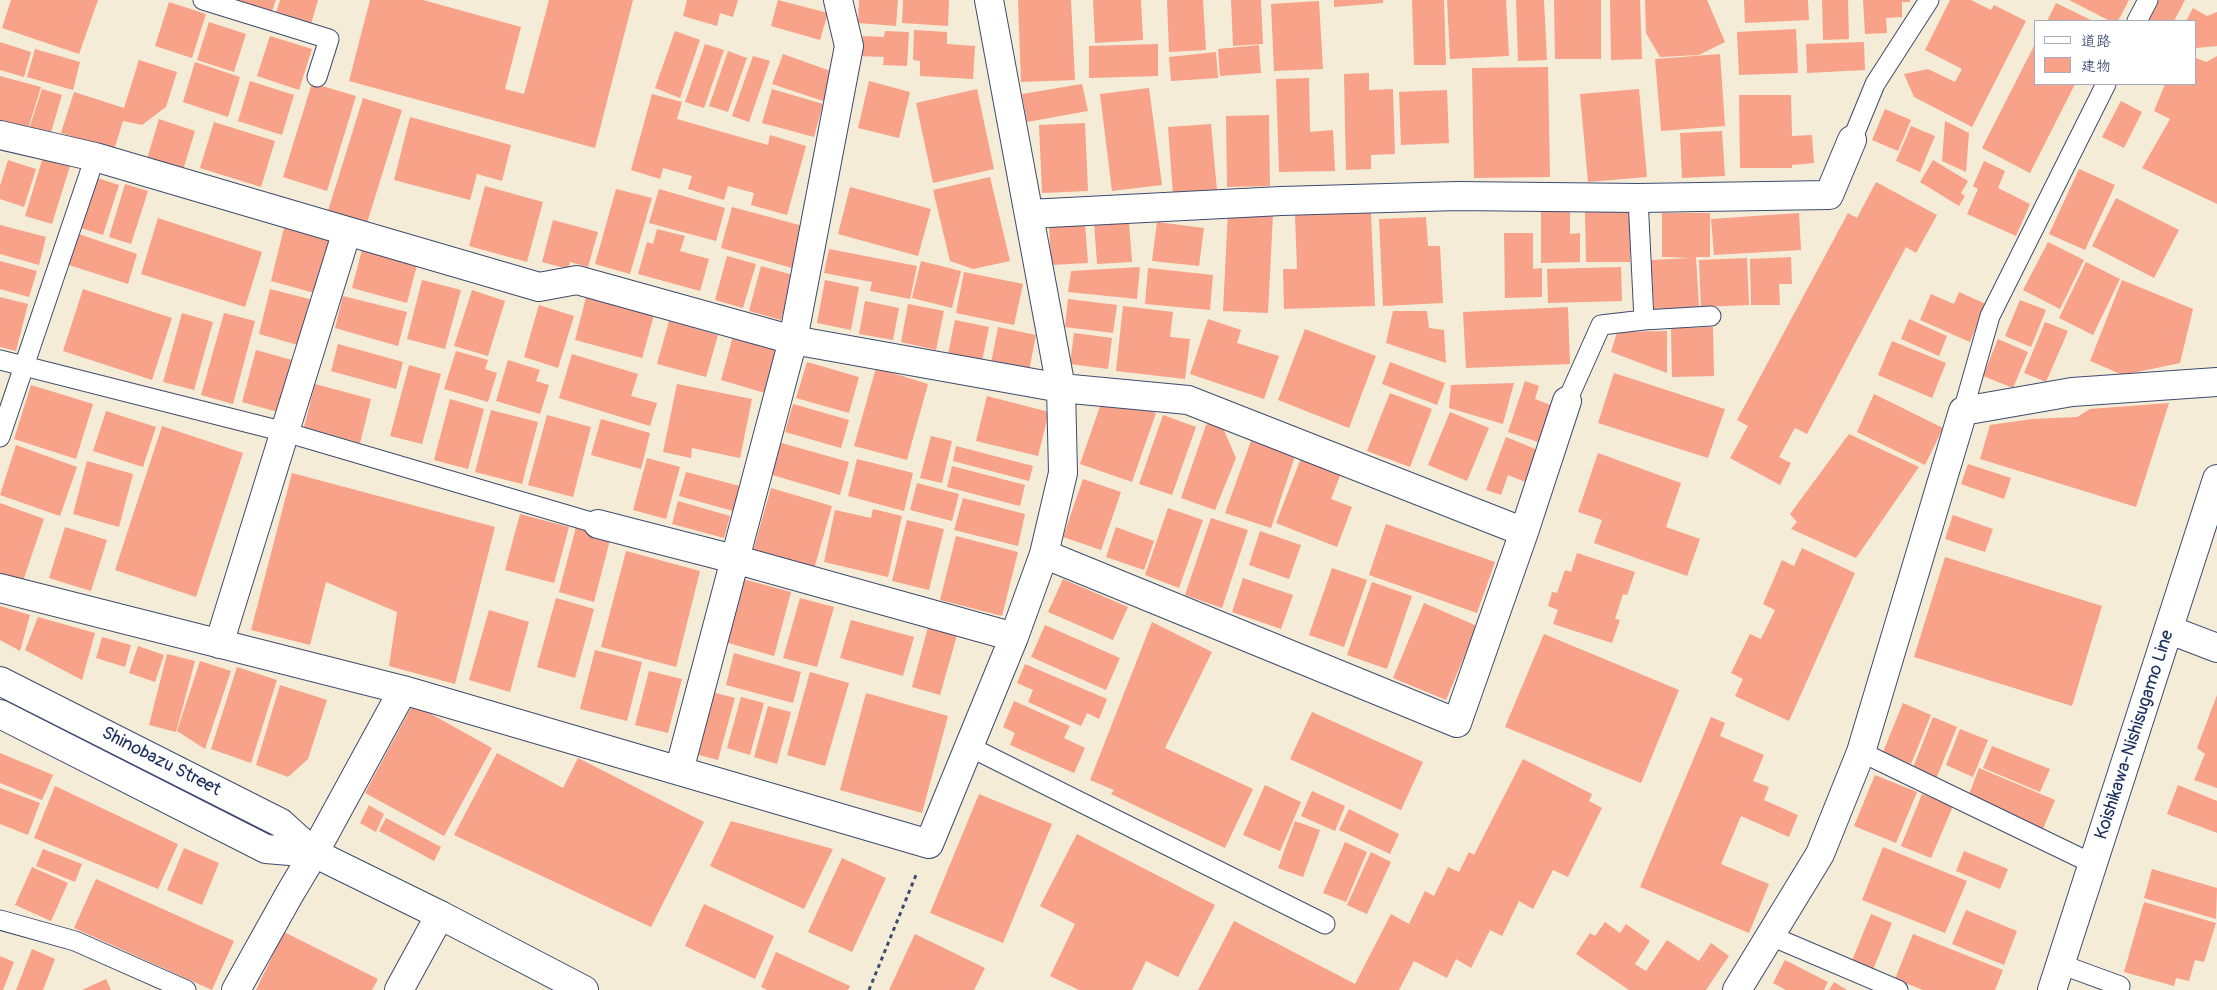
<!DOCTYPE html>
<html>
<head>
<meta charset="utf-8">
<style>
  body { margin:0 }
  #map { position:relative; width:2217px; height:990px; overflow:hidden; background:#f4ecd7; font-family:Pangolin,"Klee One",sans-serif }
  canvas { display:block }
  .legend { position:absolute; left:2034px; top:20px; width:162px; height:65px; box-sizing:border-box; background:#fff; border:1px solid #a4acbf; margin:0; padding:6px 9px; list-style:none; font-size:15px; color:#1b2f5e }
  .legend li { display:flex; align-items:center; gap:10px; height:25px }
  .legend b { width:25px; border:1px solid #a4acbf }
</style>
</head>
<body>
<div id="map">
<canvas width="2217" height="990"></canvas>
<ul class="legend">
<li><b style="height:6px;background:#fff"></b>道路</li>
<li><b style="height:14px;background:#f7a289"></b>建物</li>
</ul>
</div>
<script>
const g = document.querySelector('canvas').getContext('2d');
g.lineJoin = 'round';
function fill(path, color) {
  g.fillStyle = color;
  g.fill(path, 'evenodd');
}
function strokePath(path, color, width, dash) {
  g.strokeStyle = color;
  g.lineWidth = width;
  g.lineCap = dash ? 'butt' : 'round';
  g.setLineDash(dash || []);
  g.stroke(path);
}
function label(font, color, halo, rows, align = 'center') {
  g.font = font + ' Pangolin,sans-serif';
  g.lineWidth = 4;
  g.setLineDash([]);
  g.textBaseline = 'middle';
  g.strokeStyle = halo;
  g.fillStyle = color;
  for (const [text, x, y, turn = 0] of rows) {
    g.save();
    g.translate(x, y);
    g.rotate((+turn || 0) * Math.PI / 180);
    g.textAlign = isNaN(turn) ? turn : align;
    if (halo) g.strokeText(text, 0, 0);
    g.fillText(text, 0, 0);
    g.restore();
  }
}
fill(new Path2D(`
  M11,0H98L79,54L2,28Z
  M230,0H276L271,14Z
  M280,0H318L311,24L276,13Z
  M370,0H423L521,27L505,89L524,94L549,0H633L595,148L349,81Z
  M687,0H738L733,17L720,13L717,26L683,16Z
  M778,0L828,13L820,40L771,26Z
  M859,0H898L896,26L858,23Z
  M903,0H949L948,26L902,23Z
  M1018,0H1071L1075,80L1021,82Z
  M1093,0H1141L1143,40L1095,43Z
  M1167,0H1203L1206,50L1169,52Z
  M1231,0H1261L1263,44L1233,46Z
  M1334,0H1383V3L1334,7Z
  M1412,0H1444L1446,65H1414Z
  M1447,0H1506L1509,56L1450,59Z
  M1516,0H1544L1547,60L1518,61Z
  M1554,0H1601V59H1555Z
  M1610,0H1640L1642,59L1611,60Z
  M1645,0H1707L1725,42L1699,55L1660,57L1646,33Z
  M1744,0H1808L1809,20L1745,23Z
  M1822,0H1848L1849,39L1823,40Z
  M1863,0H1910V2H1902V17L1886,18L1887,33L1865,34Z
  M1950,0H1971L1991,10L1994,5L2026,21L1972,127L1914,97L1904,74L1928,69L1955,82L1962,69L1925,50Z
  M2069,0H2129L2118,21H2110Z
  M2159,0H2185L2174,21H2150L2148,20Z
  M1319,1L1323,69L1274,71L1271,4Z
  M169,2L206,14L192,58L155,46Z
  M2056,3L2093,21H2047Z
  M2193,8L2207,16L2217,12V46L2196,48V21H2186Z
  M209,22L246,34L234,72L197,60Z
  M1796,29L1798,73L1739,75L1737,32Z
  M914,30L947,32V44L975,46L973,79L920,76V61L913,60Z
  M675,31L700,40L680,98L655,88Z
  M885,31L909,32L907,66L883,65L884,57L861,56L863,36L884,37Z
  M270,36L312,49L299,90L257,76Z
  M0,42L31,52L24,77L0,70Z
  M1864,42L1865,70L1807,73L1806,44Z
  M2036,42V84H2075L2030,173L1982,148Z
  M705,44L724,50L704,108L685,102Z
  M1158,44V76L1089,78V46Z
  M1259,45L1261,73L1220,76L1218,49Z
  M35,49L80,62L73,90L27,77Z
  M728,51L747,58L728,112L709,106Z
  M1216,52L1218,78L1171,81L1169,57Z
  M783,54L836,73L826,102L772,84Z
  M1720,54L1725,126L1661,131L1655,59Z
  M753,56L770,61L749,122L732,116Z
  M2217,56V204L2142,168L2170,119L2154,111L2165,84H2196V58L2206,62Z
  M139,60L177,72L166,107L142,125L123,121L114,150L61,133L74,92L124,108Z
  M195,62L240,77L228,117L183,102Z
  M1548,67L1550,177L1474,178L1472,68Z
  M1369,73V90L1393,89L1395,154L1371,155V169L1346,170L1344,74Z
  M0,76L41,87L27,132L0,124Z
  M1309,78L1310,132L1333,130L1335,171L1279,172L1276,79Z
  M250,81L294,95L282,135L238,121Z
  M869,81L910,92L899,138L858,128Z
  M312,83L356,96L327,191L283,177Z
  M1082,84L1088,111L1027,122L1022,94Z
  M1149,88L1162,185L1112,191L1100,94Z
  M42,89L62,95L49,139L28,132Z
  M772,89L823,104L814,137L762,123Z
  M977,89L994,169L933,183L916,103Z
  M1639,89L1647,177L1588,182L1580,94Z
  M1447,90L1449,143L1401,145L1399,92Z
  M652,94L682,102L677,119L768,145L770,135L806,146L787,215L751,205L754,193L728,186L724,200L688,189L692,176L663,168L660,179L631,170Z
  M1739,95H1791L1792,136L1812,135L1814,163L1792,165V168H1740Z
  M363,98L402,110L367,223L328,211Z
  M2121,101L2142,112L2124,148L2102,137Z
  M1885,109L1911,120L1898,151L1872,140Z
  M1269,115L1270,186L1227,187L1226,116Z
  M410,117L511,145L502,181L477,174L470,200L394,180Z
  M159,119L195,131L183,170L147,159Z
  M1945,121L1969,133L1966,172L1942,161Z
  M214,122L275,141L261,187L200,168Z
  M1085,123L1088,191L1042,193L1039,125Z
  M1211,124L1217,191L1173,195L1168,127Z
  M1911,126L1935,136L1920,172L1896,161Z
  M1722,131L1725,176L1682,178L1680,133Z
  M43,157L70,166L52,224L25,216Z
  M8,160L36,169L24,207L0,199V186Z
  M1933,160L1968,181L1961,193L1965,196L1959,206L1920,182Z
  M1984,161L2005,171L1998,188L2030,204L2016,236L1967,214L1978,189L1973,186Z
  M2079,169L2115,185L2085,250L2049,234Z
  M94,177L119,185L103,235L78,227Z
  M990,177L1010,261L973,269L950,261L933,190Z
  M1876,182L1937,215L1916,253L1906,247L1807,434L1795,428L1779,457L1791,463L1780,485L1730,458L1748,426L1737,420L1848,213L1857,218Z
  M125,184L148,191L131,244L109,237Z
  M485,186L543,202L527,262L469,246Z
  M850,187L931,209L918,256L838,234Z
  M616,189L652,198L630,274L595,264Z
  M659,189L725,208L716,241L649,223Z
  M2116,198L2179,230L2154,278L2092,246Z
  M732,207L803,226L792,268L721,248Z
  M1630,209V262H1586L1585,210Z
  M1570,210V234L1580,233V262L1541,263V211Z
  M1228,211L1273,214L1268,313L1223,311Z
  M1371,213L1375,306L1284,309L1283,269H1297L1295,215Z
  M1662,213H1710V257H1696L1699,307L1654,309L1651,260L1692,258L1662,257Z
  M1799,213L1801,250L1714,255L1711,219Z
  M1426,217L1428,246H1440L1443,303L1383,306L1379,219Z
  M158,218L262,252L245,307L141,274Z
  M553,220L598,232L588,267L570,262L568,269L542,262Z
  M1129,222L1132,262L1097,264L1094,223Z
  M1157,222L1204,228L1199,266L1152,261Z
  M1085,223L1088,263L1051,265L1049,225Z
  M0,225L46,237L39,265L0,254Z
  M284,228L332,241L318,294L271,281Z
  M657,229L685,236L680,251L709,259L700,291L638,274L647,242L653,244Z
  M1504,233H1533V269L1542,268V297L1505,298Z
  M79,234L137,254L128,284L69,265Z
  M2048,242L2084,260L2060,309L2023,290Z
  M829,249L917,266L910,299L870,291L872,282L824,273Z
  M362,250L417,265L407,303L352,288Z
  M727,256L756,264L743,308L715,300Z
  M1791,257L1792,284H1779L1780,305H1751L1750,259Z
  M1747,258L1749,305L1701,307L1699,260Z
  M0,261L37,271L29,297L0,289Z
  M921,261L961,271L952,308L912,298Z
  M2086,262L2120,279L2093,335L2059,318Z
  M761,266L793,275L781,320L749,311Z
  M1140,267L1137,299L1068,292L1071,271Z
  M1621,267L1622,301L1548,303L1547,269Z
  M1148,268L1213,275L1210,310L1145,304Z
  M964,272L1023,284L1014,325L956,313Z
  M422,280L461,290L445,349L407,339Z
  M825,280L859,287L851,330L817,323Z
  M2122,280L2193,309L2180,363L2123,375L2090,361Z
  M83,289L172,318L152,380L63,351Z
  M270,289L317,301L305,347L259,334Z
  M472,290L505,301L488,356L454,346Z
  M588,290L656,308L642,358L575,340Z
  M1959,292L1986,304L1970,342L1920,320L1931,294L1954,304Z
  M343,296L407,312L398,346L335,328Z
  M0,297L28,304L16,351L0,347Z
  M1068,299L1117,305L1113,333L1065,327Z
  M2020,300L2046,310L2031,347L2005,336Z
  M865,301L899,308L893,340L859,334Z
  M908,304L944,311L936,350L901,342Z
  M539,305L574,316L558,368L524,357Z
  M1123,306L1173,312L1170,337L1190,339L1185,379L1116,371Z
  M1568,307L1570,364L1466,368L1463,312Z
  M1393,311H1427L1429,328L1444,330L1446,363L1386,343Z
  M182,313L213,322L194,390L163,382Z
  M224,313L255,321L233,404L201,395Z
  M1208,319L1241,330L1237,343L1279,356L1264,399L1190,374Z
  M1909,319L1947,336L1939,356L1901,339Z
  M955,320L989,327L982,361L948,354Z
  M669,321L718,335L706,377L657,364Z
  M2045,322L2068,331L2046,382L2024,373Z
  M998,327L1036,335L1029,371L991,363Z
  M1713,327L1714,376L1672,377L1671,328Z
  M1305,329L1376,356L1349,428L1278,400Z
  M1667,331V373L1611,352L1617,332Z
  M1074,333L1112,338L1108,369L1070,364Z
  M733,336L778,349L765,393L721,380Z
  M1998,339L2028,352L2013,388L1983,376Z
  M1892,341L1946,363L1932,398L1878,375Z
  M338,344L403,362L396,389L331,371Z
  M256,350L292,360L278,412L242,402Z
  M456,351L488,360L485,369L497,373L488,402L444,389Z
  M572,354L638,374L631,396L657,403L650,426L559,398Z
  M508,360L540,370L536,381L549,385L540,414L496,401Z
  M807,362L859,377L849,413L796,398Z
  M1390,362L1445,383L1437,405L1382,384Z
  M409,365L441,374L422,444L390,436Z
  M876,368L928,384L907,460L854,446Z
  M1614,373L1725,409L1708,458L1598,423Z
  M1525,381L1539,386L1535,399L1556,407L1544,444L1508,432Z
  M1514,383L1503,424L1449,408L1451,385Z
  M315,384L371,399L360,443L304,427Z
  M677,384L752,399L740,458L692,448L691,458L663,452Z
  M31,385L93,404L76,459L14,439Z
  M1390,393L1432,409L1410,467L1367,451Z
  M1874,394L1943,428L1925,465L1857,432Z
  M1104,395L1156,413L1132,482L1080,464Z
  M987,396L1049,412L1038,456L976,441Z
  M450,399L484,409L468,469L434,460Z
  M2169,403L2136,507L1980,459L1990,425L2032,419L2077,417L2090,409Z
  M793,404L849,420L841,448L785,432Z
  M491,410L538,422L522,484L475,472Z
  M106,411L156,427L143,467L93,451Z
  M1450,412L1489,428L1467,481L1428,465Z
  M547,415L591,427L573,497L528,485Z
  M1163,415L1196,427L1172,495L1139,484Z
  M601,419L650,433L641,469L591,455Z
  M1219,419L1236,458L1215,510L1181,498L1206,425Z
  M162,426L243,453L196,597L115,570Z
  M1849,434L1919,467L1856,558L1791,529L1797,522L1790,514Z
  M931,436L952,441L942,483L920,478Z
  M1506,437L1545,453L1533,485L1508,475L1501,495L1486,490Z
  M1251,441L1295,456L1271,528L1225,513Z
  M778,442L849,462L840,495L769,474Z
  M16,445L77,467L60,516L0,495Z
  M956,446L1033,466L1029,481L953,461Z
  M1598,453L1681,483L1666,527L1700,539L1687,576L1594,543L1602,520L1578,512Z
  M647,458L680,467L666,519L633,510Z
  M1301,458L1341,473L1331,499L1352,507L1337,547L1276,523Z
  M857,459L913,473L904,511L848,496Z
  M87,461L133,474L119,527L73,514Z
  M1968,464L2011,478L2004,499L1961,484Z
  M952,466L1025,485L1020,506L947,487Z
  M686,472L740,486L733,511L679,496Z
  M292,473L495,527L455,684L389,666L397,612L326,582L310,645L251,630Z
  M1083,479L1121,492L1101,550L1063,537Z
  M917,483L959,494L952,521L910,510Z
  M771,488L832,506L814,569L753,551Z
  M963,498L1025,514L1018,546L954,530Z
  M678,501L730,516L724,538L672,524Z
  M0,503L44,519L23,581L0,574Z
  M1168,508L1203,520L1179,588L1145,575Z
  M873,509L902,516L888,577L824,562L835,510L871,518Z
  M520,514L569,527L554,583L505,570Z
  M1953,515L1993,529L1985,552L1945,539Z
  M1211,518L1248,530L1222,608L1185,595Z
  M907,520L944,529L929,590L892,581Z
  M1386,524L1495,562L1477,613L1369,575Z
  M65,527L107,540L91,591L49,578Z
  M576,527L611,536L594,602L559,592Z
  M1116,527L1154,541L1144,570L1106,557Z
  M1260,531L1301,545L1289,579L1249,565Z
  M956,536L1018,552L1002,616L940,600Z
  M1802,548L1855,573L1789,721L1735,696L1743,679L1731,673L1750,634L1761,639L1775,610L1763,604L1782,560L1794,566Z
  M626,551L700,571L676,667L601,647Z
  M1577,553L1635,572L1627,595L1623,594L1615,619L1620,620L1612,643L1553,624L1558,610L1548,606L1552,592L1557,593L1565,570L1571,572Z
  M1945,557L2102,606L2072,706L1914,657Z
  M1332,568L1367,580L1344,647L1309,635Z
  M1243,578L1293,595L1281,629L1232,612Z
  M743,579L791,592L774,656L725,642Z
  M1063,579L1128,607L1113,640L1048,612Z
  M1372,582L1412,596L1387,669L1347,655Z
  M556,598L594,609L575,678L537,667Z
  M800,598L834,607L817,667L783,658Z
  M1424,603L1477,626L1446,700L1393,678Z
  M0,606L30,615L20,651L0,640Z
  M489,610L529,622L510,692L469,680Z
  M38,617L95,633L82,680L25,650Z
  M851,620L914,637L903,676L840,658Z
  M1152,622L1212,652L1165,748L1253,789L1225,848L1111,794L1114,790L1090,780Z
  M1045,625L1120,658L1106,690L1031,657Z
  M928,627L957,635L940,695L912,687Z
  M1544,634L1679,690L1641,783L1505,727Z
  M102,637L131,645L125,667L96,658Z
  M138,646L164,655L155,682L129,673Z
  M595,650L642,662L627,721L580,709Z
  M734,653L801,672L793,703L726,685Z
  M167,654L195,661L176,732L149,725Z
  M200,661L231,671L205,749L177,731Z
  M1025,664L1107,699L1099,719L1087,713L1081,726L1028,702L1033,690L1017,683Z
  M237,667L277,680L251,763L211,749Z
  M649,671L682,679L668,733L635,725Z
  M810,672L849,683L825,766L787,755Z
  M280,685L327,700L308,759L288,777L256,765Z
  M712,692L735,698L718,760L695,754Z
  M866,693L948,716L922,813L840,790Z
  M2217,695V788L2194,780L2205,754L2197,748Z
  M741,697L764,703L750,755L727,748Z
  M1014,701L1070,726L1064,738L1085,748L1074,773L1010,745L1015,733L1003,727Z
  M1903,703L1931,715L1911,764L1883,752Z
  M413,704L492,748L444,836L365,793Z
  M768,706L791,712L777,764L754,757Z
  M1312,712L1423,762L1401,810L1290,759Z
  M1711,717L1725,723L1720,736L1764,755L1753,781L1769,787L1764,800L1798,815L1789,837L1741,816L1721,864L1769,884L1749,933L1640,887Z
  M1933,717L1957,727L1936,779L1912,770Z
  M1960,729L1988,740L1973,777L1946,765Z
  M1992,746L2050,769L2040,792L1983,768Z
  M0,753L53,775L42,800L0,783Z
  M497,753L563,788L578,758L704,822L651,927L454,835Z
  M1523,759L1592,794L1589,801L1602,808L1568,877L1553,870L1533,909L1519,901L1502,936L1490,930L1471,968L1456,959L1447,978L1414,961L1399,990H1198L1234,921L1355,984L1391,914L1409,924L1425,891L1434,896L1448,867L1459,872L1469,852L1474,855Z
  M1979,768L2055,800L2043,829L1968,797Z
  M1875,775L1917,792L1896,843L1854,826Z
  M1265,785L1301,802L1280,851L1243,835Z
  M2178,785L2217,801V833L2167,814Z
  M55,786L178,844L158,889L34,838Z
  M0,788L40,803L28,835L0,824Z
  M1312,791L1345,806L1335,831L1301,816Z
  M979,794L1052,824L1003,943L930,913Z
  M1922,794L1953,806L1931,858L1901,846Z
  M369,805L384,814L376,832L360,823Z
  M1349,809L1399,834L1390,854L1339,830Z
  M386,818L441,847L434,861L379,831Z
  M731,821L833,849L804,909L710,866Z
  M1295,821L1320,830L1303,877L1278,868Z
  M1077,834L1215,905L1178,977L1146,961L1132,990H1079L1050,976L1075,924L1040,906Z
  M1345,842L1367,852L1346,902L1323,893Z
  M1883,847L1967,881L1945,933L1862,900Z
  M184,848L219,863L202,905L167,890Z
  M43,849L82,864L75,882L36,866Z
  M1964,851L2008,869L2000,889L1956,871Z
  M1371,852L1391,862L1367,914L1347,905Z
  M842,858L886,878L852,952L808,932Z
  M32,867L68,883L51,921L15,905Z
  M2152,869L2217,888L2216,919L2144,898Z
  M96,879L234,941L212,990L74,928Z
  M2144,902L2216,923L2204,962L2195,960L2189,981L2176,978L2174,986L2124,972Z
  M704,904L774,936L755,979L685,946Z
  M1966,910L2017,931L2004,965L1952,944Z
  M1871,914L1892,923L1872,972L1851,963Z
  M1605,922L1620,933L1626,924L1650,941L1635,964L1646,971L1667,940L1699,961L1711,943L1729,956L1706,990H1629L1576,954L1590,933L1595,936Z
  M284,932L378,979L372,990H256Z
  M915,934L985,968L974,990H889Z
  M1913,934L2003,970L1995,990H1923L1895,979Z
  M32,949L55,959L43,990H16Z
  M776,952L850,986L848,990H767L761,987Z
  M0,956L14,962L3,990H0Z
  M1785,960L1828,982L1824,990H1786L1773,983Z
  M106,979L111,990H82Z
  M1834,982L1847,990H1829Z`), '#f7a289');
const lane = new Path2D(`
  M203,0L329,39L317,77
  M2137,21L2148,0
  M1852,140L1875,84L1929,0
  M1644,320L1711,316
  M0,360L285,432L598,524
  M1567,401L1601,325L1644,320L1638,198
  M1963,411L1990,316L2106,84
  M0,437L95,157
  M970,747L1325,924
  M1861,752L2093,864
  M0,920L75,941L186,990
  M1771,936L1898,990
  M2060,964L2120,986`);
const street = new Path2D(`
  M0,135L95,157L347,231
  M1029,214L1281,201L1458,196L1638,198L1829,195L1852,140
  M598,524L734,559L1014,637
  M1044,554L1457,723L1524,532L1567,401
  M0,588L403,690L929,844L1014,637L1044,554L1063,473L1061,388L989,0
  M2170,630L2217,648
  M219,644L347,231L539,287L577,280L793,340L1061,388L1188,400L1524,532
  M679,771L793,340L849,46L838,0
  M236,990L289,895L314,853L403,690
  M399,990L440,915
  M1737,990L1820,854L1861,752L1963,411L2072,392L2217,382`);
const secondary = new Path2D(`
  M0,681L281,823L314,853L440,915L584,990
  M0,714L266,849L314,853
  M2052,990L2217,479`);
strokePath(lane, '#3c4b70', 21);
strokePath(street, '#3c4b70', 30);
strokePath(secondary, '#3c4b70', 30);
strokePath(new Path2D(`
  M869,990L916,875`), '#3c4b70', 3, [4, 4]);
strokePath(lane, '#fff', 19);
strokePath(street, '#fff', 28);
strokePath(secondary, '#fff', 28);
label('18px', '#1b2f5e', '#fff', [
  ["Koishikawa-Nishisugamo Line",2135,735,-72],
  ["Shinobazu Street",161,762,27]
]);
</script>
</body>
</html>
